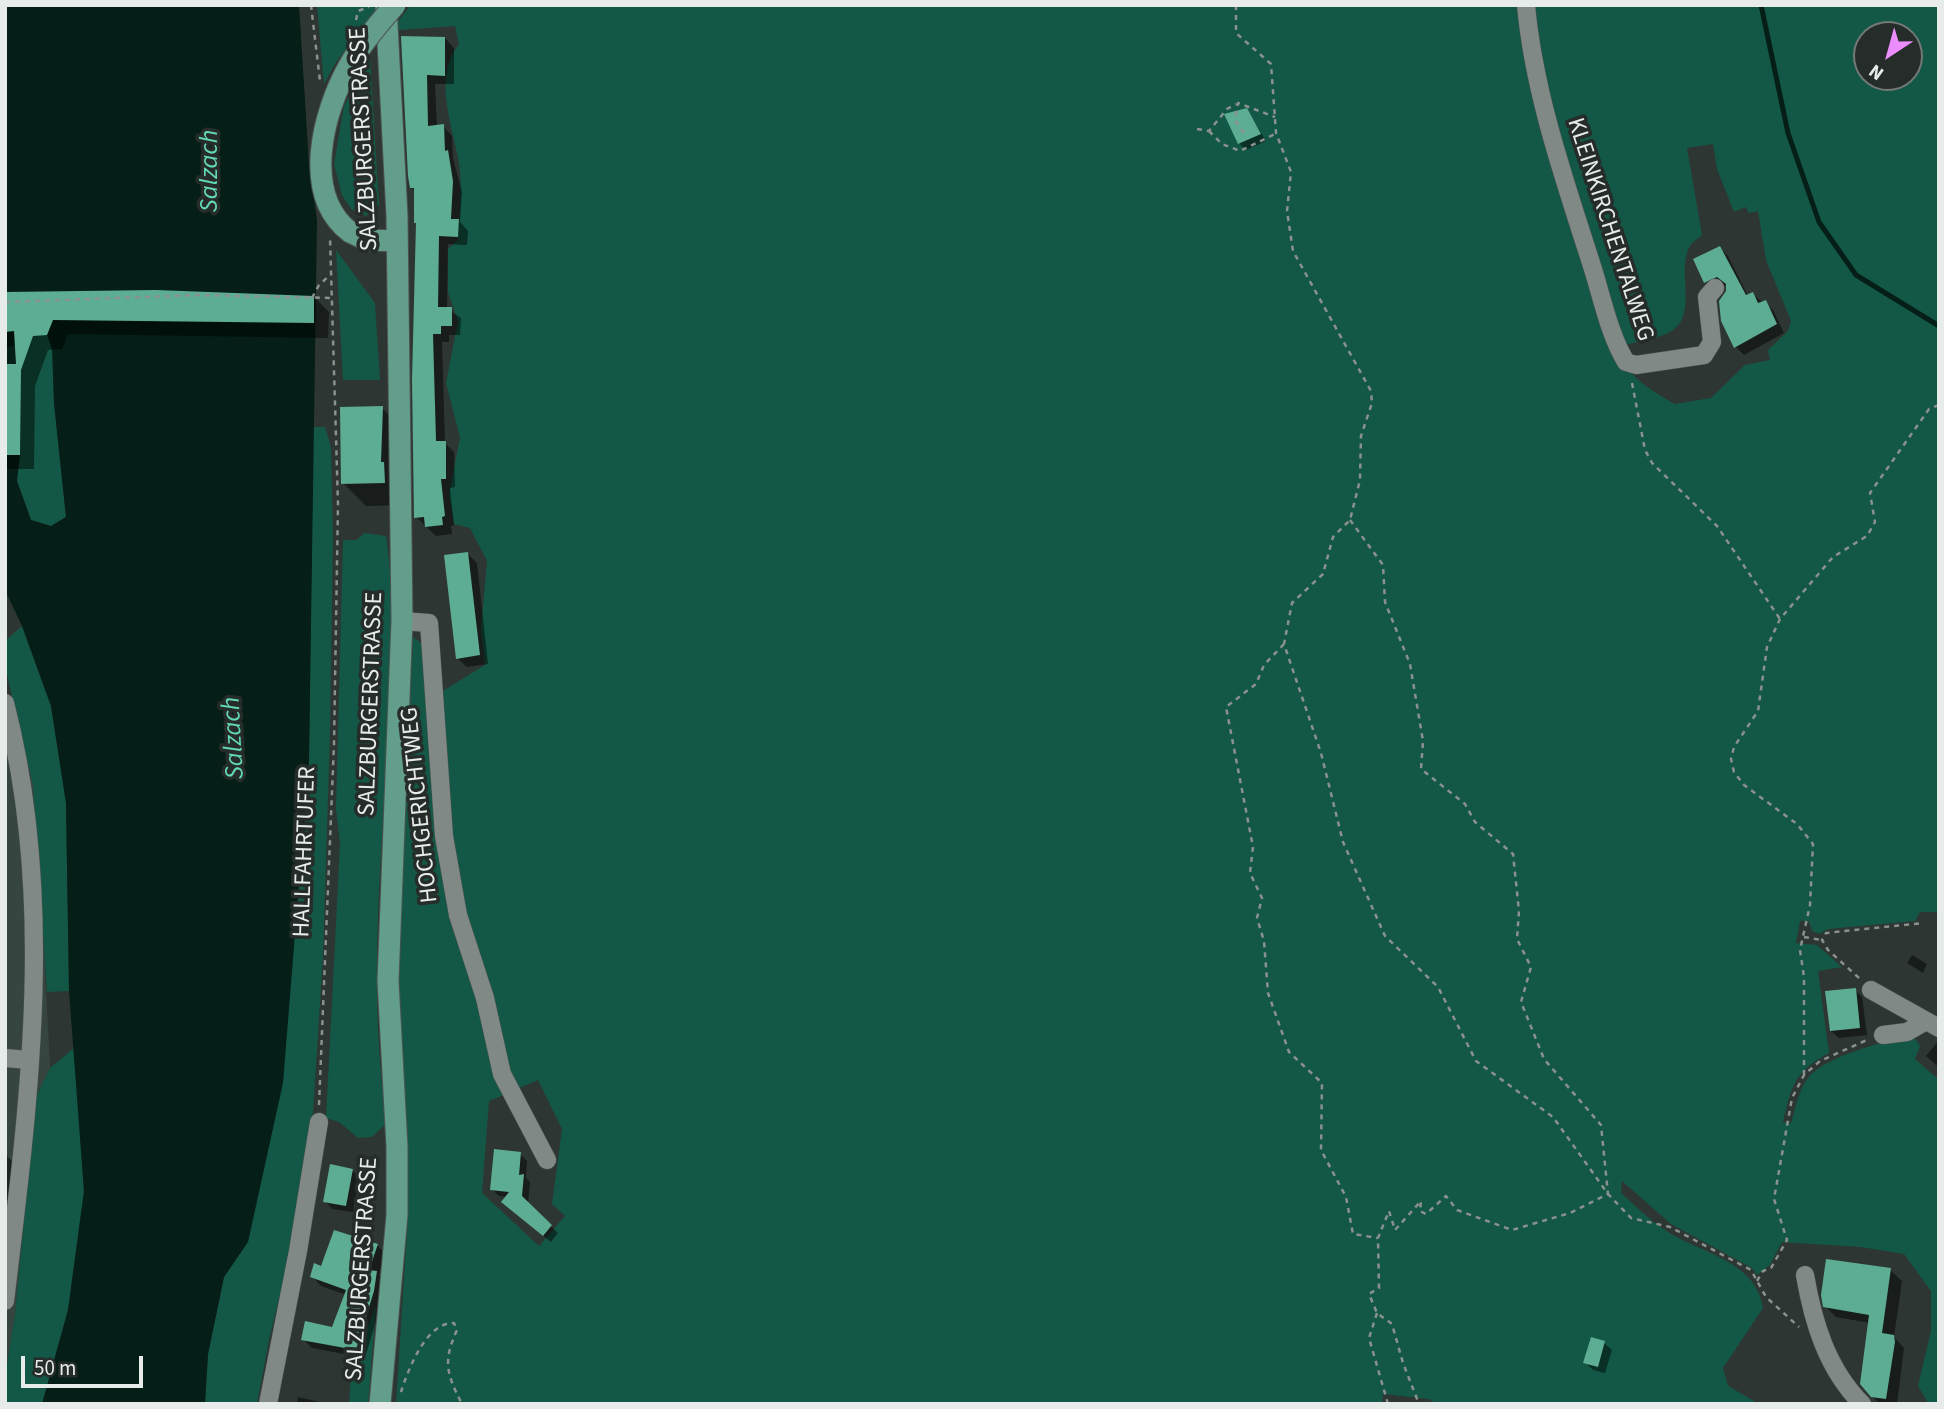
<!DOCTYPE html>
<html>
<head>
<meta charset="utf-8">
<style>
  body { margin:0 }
  #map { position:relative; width:1944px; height:1409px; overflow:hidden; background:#2e3633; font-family:"Source Sans 3",sans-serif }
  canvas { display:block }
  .frame { position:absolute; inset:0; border:7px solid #e7ecea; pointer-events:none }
  .north { position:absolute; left:1853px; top:21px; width:70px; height:70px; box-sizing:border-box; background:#252c29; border:2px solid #737976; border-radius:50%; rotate:216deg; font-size:19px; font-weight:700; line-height:28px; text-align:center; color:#e7ecea }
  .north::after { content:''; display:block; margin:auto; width:24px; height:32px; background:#eb8dfc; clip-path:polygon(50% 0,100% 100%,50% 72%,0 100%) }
  .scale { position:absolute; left:21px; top:1356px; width:122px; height:32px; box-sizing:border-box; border:4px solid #e7ecea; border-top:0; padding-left:9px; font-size:21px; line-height:24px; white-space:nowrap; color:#e7ecea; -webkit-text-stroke:5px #252c29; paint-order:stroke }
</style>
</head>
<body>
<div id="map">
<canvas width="1944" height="1409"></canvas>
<div class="frame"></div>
<div class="north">N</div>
<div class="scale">50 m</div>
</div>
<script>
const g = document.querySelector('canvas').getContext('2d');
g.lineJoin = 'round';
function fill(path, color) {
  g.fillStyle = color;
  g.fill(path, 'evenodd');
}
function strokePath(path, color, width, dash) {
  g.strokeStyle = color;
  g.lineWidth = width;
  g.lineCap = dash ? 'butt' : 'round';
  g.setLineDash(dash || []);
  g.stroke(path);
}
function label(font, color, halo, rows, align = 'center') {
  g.font = font + ' "Source Sans 3",sans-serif';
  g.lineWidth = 7;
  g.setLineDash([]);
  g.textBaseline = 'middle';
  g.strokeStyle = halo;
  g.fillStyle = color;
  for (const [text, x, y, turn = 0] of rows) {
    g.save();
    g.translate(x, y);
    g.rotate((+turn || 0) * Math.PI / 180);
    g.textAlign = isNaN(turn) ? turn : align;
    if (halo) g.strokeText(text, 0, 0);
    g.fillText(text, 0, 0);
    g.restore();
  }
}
fill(new Path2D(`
  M22,725L33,785L39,848L50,1068L36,1097L15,1314L5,1378V730Z`), '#374540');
fill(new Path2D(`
  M317,5H375V12L336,62L324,84Z
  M411,5H1939V912H1920L1915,921L1828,929L1819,934L1812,931L1809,921H1800L1796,943L1817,945L1842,967L1818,971L1829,1053C1794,1072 1792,1085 1783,1122L1791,1123C1796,1107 1798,1091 1808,1078C1824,1057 1888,1039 1914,1037L1920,1046L1915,1059L1939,1080V1404H1929L1918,1386L1931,1331V1291L1904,1254L1861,1247L1782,1242L1770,1265L1757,1275L1752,1268L1671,1224L1622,1181L1621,1193C1634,1204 1647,1218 1662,1228C1697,1253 1756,1259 1763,1308L1723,1368L1728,1386L1759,1404H1437L1429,1399L1383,1394L1382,1404H396L408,1215L397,1009L413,637L426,647L440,854L453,917L506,1094L489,1101L482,1193L539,1246L565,1216L552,1204L562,1129L538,1080L512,1091L454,880L448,844L445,752L438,694L485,665L481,629L487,561L470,528L454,524L449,494L460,438L446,383L458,321L448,292V249L458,240C459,216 463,188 459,164C453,125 432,79 459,44L455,26L399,30L398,21ZM1867,35H1909V77H1867ZM1713,144L1717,169L1734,212L1746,207L1749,213L1758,211L1766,260L1791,321L1788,331L1768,350L1770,360L1745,365L1711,398L1675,404C1651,391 1626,375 1616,349C1634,340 1657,341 1673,330C1698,313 1676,270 1690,246C1692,242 1698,239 1702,235L1687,148Z
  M370,58L379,205L366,216L351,209L342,195L334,164L344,106Z
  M336,250L375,303L380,380H343Z
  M33,334L47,335L53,349L54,403L66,517L51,526L31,520L17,481L21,370Z
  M313,427H325L331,447L333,537L330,733L323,956L312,1129L290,1255L270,1335L257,1404H205L208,1354L224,1277L248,1241L294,941L304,839L309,760Z
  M365,533L386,536C397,612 391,687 387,763C379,883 369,1003 387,1123L372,1137L358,1138L339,1122L326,1118L340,844L336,808L343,540H356Z
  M22,626L51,706L66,803L69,991L47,992L33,785L5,666V641Z
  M74,1048L84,1192L68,1310L42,1404H5V1378L15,1314L36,1097L50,1068Z
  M376,1306L368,1404H349L352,1364Z`), '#135846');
fill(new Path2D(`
  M5,5H299L309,164L317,220L309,760L283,1083L248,1242L224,1277L208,1354L205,1404H42L68,1310L84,1191L69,991L66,803L51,706L22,626L5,590V455H20L17,481L31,520L51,526L66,517L54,403L52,349L47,335L25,334L13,384L5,383Z`), '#051e17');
fill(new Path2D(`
  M403,37L445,38L454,48V84H435L437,127L443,126L452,136L453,158L462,192L460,222L468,231L467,245L448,244L447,309L461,318L460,335H449V342H442L445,443L454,452L455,487L450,488L454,525L451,526L452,534L436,536L416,517L418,225L415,191L412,188Z
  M1247,110L1266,141L1246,150L1239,143Z
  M1720,248L1728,256L1748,296L1752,294L1773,310L1784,333L1744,355L1736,347L1723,320L1727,284L1714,290L1706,282Z
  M5,293L314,297L329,312L328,338L68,334L62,349L48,350L35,386L34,469H5V366L18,365L17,346L5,347Z
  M382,408L405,431L407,505L366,506L343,483Z
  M468,554L477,563L488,664L467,667L457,658Z
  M1912,955L1927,964L1923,973L1907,963Z
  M1855,990L1862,997L1867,1035L1839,1038L1831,1031Z
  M1939,1040V1067L1926,1056Z
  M5,1154L20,1169L7,1311H5Z
  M520,1154L527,1161L526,1178L530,1182L528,1204L558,1233L551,1242L510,1209L507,1197L499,1196L492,1189Z
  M352,1170L359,1177L353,1212L332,1209L325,1201Z
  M335,1232L378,1246L387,1255L379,1275L386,1282L382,1300L365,1358L312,1348L303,1339L334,1330L347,1295L321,1286L312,1276L322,1268Z
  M1890,1270L1902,1281L1894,1337L1904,1348L1897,1404H1880L1872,1396L1870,1323L1836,1317L1825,1306Z
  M1604,1343L1612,1350L1605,1373L1593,1370L1585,1362Z
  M298,1397L329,1404H330H297Z`), '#0007');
strokePath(new Path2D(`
  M1761,5L1788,133L1819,222L1856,275L1939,326`), '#051e17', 5);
fill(new Path2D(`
  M401,36L445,37V76L427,75L428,126L444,124L445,151L448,150L453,181L451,219H459L458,237L439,236L438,307H452V326H441V334H433L436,441H446V479H441L445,516L442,517L443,525L425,527L424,517L414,518L412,379L416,223H414V188H410L408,176Z
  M1247,108L1261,134L1238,144L1224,114Z
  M1720,246L1746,295L1753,292L1758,303L1766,300L1777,324L1734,348L1721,321L1719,301L1726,291V284L1717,277L1704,283L1693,259Z
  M156,290L314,296V323L53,320L47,335L33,336L21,370L20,455H5V364H16L14,331L5,332V292Z
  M383,406L381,462H384L385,483L341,484L340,407Z
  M468,552L480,655L456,659L444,555Z
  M1856,988L1860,1028L1830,1031L1825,991Z
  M494,1149L521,1152L519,1175L524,1174L522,1196L552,1225L543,1236L501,1202L509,1192L490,1190Z
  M330,1164L353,1169L346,1206L323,1202Z
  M334,1230L378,1244L369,1270L377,1271L374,1291L356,1350L301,1340L305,1321L332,1327L346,1290L310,1277L314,1263L321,1266Z
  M1826,1259L1891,1268L1882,1333L1894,1335L1895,1342L1886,1399L1871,1397L1860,1384L1869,1315L1823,1307L1821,1295Z
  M1591,1337L1605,1341L1598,1367L1583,1363Z`), '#5dad94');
const minor = new Path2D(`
  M1526,5C1534,94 1565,181 1592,266C1602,297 1609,334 1626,362L1636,365L1704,355L1712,342L1707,297L1715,288
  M402,621L429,623L444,836L458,915L485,998L502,1074L547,1160
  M5,703C56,899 29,1103 5,1301
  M1871,990L1939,1028
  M1883,1035L1907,1032L1926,1021
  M5,1058L29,1060
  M1805,1275C1813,1322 1827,1369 1862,1404
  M268,1404L298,1251L319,1122`);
const major = new Path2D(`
  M350,232L367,240L397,241
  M380,1404L397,1215V1147L388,981L402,621L397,216L386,5`);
strokePath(minor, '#4c5351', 19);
strokePath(major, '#4c5351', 23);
strokePath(new Path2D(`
  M311,5L320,81
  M1236,5V33L1271,64L1276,133L1291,172L1287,211L1293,251L1371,391L1372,403L1361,436L1360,480L1350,520L1333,537L1323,574L1292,603L1284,644L1321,753L1343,842L1385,936L1438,987L1476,1061L1553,1117L1608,1194L1631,1218L1670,1227L1751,1270L1766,1297L1799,1327
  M356,20L358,11L369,7
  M1197,129L1209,131L1227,109L1236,104
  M1209,131L1222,144L1240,151L1275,134
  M1244,133L1235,120L1238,103L1275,117
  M312,298L319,285L329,276
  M5,302L199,295L332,298
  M1632,383L1645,450L1652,463L1717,526L1780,619
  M1350,520L1383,565L1385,602L1410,664L1423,741L1421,769L1465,804L1475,822L1513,854L1519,911L1517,939L1531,967L1521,1002L1544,1059L1601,1125L1608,1194L1570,1213L1512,1230L1457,1210L1446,1196L1426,1214L1420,1211L1421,1201L1395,1230L1389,1211L1378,1238L1379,1288L1369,1294L1377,1313L1392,1324L1403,1363L1419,1404
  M1284,644L1264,665L1256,684L1226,707L1253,847L1250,873L1262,898L1257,918L1264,941L1268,993L1289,1052L1322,1083L1321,1150L1346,1197L1353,1234L1378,1238
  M1804,937L1822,940
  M1859,978L1828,950L1822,940L1826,933L1923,923
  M1804,1075V977L1800,950L1810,905L1813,844L1797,824L1744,785L1734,772L1731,759L1734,747L1758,711L1767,647L1780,619L1833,557L1867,536L1875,522L1870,493L1929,409L1939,405
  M319,1105L334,744L338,504L330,237
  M1757,1281L1763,1271L1771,1268L1787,1240L1774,1199L1792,1098L1804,1075L1820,1061L1867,1040
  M1377,1313L1369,1338L1388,1404
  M401,1392C408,1370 426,1322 454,1323L457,1330C443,1361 446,1373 462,1404`), '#8a918e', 2.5, [5, 5]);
strokePath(minor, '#818986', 18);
strokePath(major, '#639d8b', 21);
const majorBridge = new Path2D(`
  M350,232C301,194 323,112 349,66C361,44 378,24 395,5`);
strokePath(majorBridge, '#4c5351', 23, []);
strokePath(majorBridge, '#639d8b', 21);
label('24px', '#e7ecea', '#252c29', [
  ["SALZBURGERSTRASSE",365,139,-93],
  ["KLEINKIRCHENTALWEG",1609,230,72],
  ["SALZBURGERSTRASSE",372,704,-88],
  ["HOCHGERICHTWEG",421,805,-96],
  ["HALLFAHRTUFER",306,852,-88],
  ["SALZBURGERSTRASSE",363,1269,-86]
]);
label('italic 26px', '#63d8b6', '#252c29', [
  ["Salzach",211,171,-90],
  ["Salzach",235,738,-93]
]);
</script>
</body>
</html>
